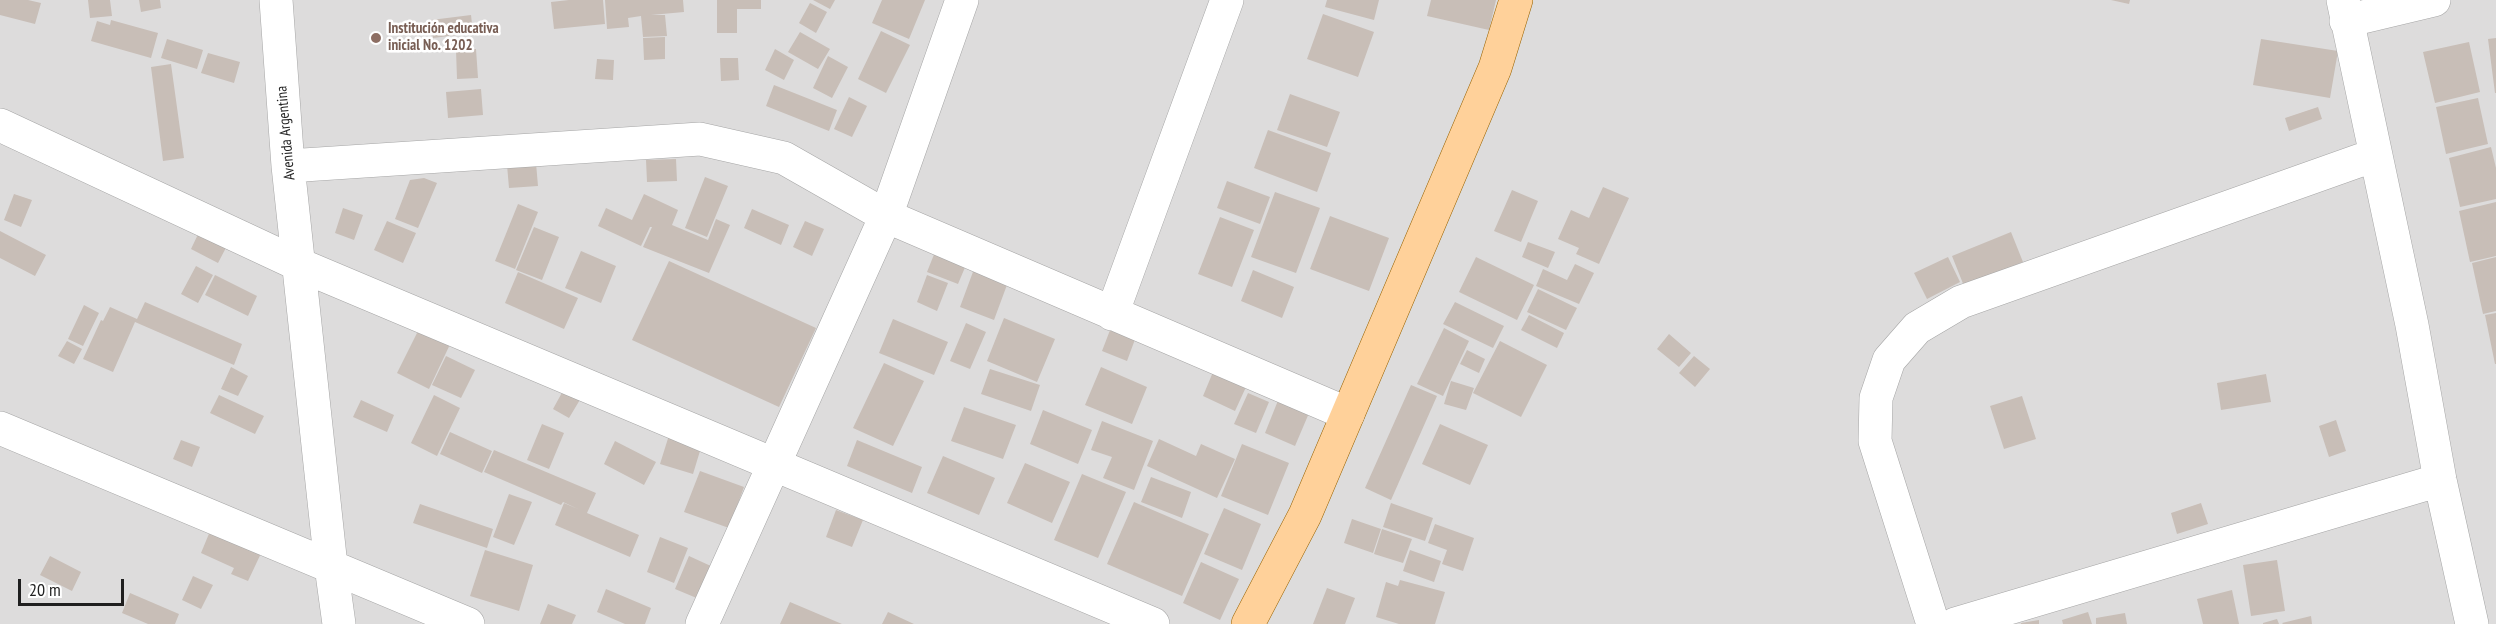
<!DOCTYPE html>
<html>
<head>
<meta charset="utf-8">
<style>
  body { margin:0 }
  #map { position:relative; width:2496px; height:624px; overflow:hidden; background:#f0ece4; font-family:"PT Sans Narrow",sans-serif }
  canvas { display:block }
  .scale { position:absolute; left:18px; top:579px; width:106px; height:27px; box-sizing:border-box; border:3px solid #1f1f1f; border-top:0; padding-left:8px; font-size:18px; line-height:21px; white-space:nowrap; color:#1f1f1f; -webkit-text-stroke:4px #fff; paint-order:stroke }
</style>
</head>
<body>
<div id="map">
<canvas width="2496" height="624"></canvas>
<div class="scale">20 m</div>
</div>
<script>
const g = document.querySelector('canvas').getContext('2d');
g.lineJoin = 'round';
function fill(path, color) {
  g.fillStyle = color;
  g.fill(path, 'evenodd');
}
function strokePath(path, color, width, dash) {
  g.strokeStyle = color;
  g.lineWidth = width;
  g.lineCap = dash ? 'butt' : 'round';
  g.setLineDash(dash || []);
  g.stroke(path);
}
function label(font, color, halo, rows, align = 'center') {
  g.font = font + ' "PT Sans Narrow",sans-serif';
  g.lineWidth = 5;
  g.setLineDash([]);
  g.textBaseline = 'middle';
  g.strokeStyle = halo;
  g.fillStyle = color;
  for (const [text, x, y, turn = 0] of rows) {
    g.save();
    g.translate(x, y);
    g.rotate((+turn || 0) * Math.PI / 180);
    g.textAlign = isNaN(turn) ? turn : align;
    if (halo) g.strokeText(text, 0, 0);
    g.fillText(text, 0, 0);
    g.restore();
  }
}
fill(new Path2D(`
  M0,0H2496V624H0Z`), '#dddcdc');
fill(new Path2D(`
  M0,0H28L41,3L35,24L0,15Z
  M88,0H110L112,16L90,18Z
  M139,0H160L161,8L141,12Z
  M569,0H603L605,24L554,29L551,2Z
  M605,0H683L684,12L651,15H665L667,36L643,37L641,16L628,18L629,27L607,29Z
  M717,0H761V9H737V33H717Z
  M813,0H835L830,9Z
  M882,0H925L909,39L872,23Z
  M1327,0H1379L1374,20L1325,7Z
  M1431,0H1496L1489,30L1427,16Z
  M2111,0H2130L2129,4Z
  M810,3L827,12L816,33L799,23Z
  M1323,14L1374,32L1358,77L1307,59Z
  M471,15L473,33L433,38L431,20Z
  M111,20L158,33L151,58L91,41L97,21L110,25Z
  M881,31L910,45L886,93L858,79Z
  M800,32L830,49L818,69L788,52Z
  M665,37V59L644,60L643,38Z
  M2496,38V93H2495L2488,39Z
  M167,39L203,50L197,69L161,58Z
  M2261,39L2338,51L2330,98L2253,85Z
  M2469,42L2480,92L2435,103L2423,52Z
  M476,49L478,78L457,79L456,50Z
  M775,49L794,60L784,80L765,70Z
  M208,53L240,62L234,83L201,73Z
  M828,56L848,67L832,98L813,88Z
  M720,58H738L739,80L721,81Z
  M597,59L614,60L613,80L595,79Z
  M171,64L184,158L163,161L151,67Z
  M774,85L837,110L829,131L766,106Z
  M481,89L483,115L448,118L446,92Z
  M1290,94L1340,112L1327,147L1277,130Z
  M849,97L867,106L852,137L834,129Z
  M2478,98L2488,144L2446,154L2436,107Z
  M2318,107L2322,119L2289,131L2285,118Z
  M1268,130L1331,153L1317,192L1254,168Z
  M2491,147L2496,168V199L2460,207L2449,158Z
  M676,159L677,181L647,182L646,160Z
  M536,163L538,186L509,188L507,165Z
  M705,177L728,186L707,237L685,228Z
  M424,178L437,183L418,228L395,219L410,180Z
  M1227,181L1270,197L1260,224L1217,208Z
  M1603,187L1629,198L1599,264L1576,254L1579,248L1558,239L1571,210L1589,218Z
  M1512,190L1538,201L1521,242L1494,231Z
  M1275,192L1320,208L1296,273L1251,257Z
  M14,194L32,200L21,227L4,220Z
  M644,194L678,210L672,225L708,240L716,219L730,225L709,273L643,247L652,227H650L641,246L598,226L606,208L632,220Z
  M2496,202V256L2470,262L2459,211Z
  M518,204L538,212L515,269L495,261Z
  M343,208L363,215L354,240L335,233Z
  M752,209L789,225L781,245L744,228Z
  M1330,216L1389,238L1369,291L1310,269Z
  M1220,217L1254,230L1232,287L1198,274Z
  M387,221L416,233L403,263L374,250Z
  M805,221L824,229L812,256L793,247Z
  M202,226L230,240L218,263L191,249Z
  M534,227L559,237L542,280L516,270Z
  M0,231L46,255L35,276L0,258Z
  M2011,232L2023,262L1964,286L1952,256Z
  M1528,242L1555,252L1548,268L1522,257Z
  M581,251L616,266L601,303L565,288Z
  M935,252L966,265L958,284L927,272Z
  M1476,257L1534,285L1517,320L1459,292Z
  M1948,257L1960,282L1927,299L1914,273Z
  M2496,257V311L2483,314L2472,263Z
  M669,261L816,328L779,407L632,340Z
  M977,261L1011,274L994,320L960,307Z
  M1575,264L1594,273L1579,304L1536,286L1543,269L1567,280Z
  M196,266L213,275L198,303L181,294Z
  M1253,270L1294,287L1282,318L1241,301Z
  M518,272L578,298L564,329L505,303Z
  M215,275L257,296L248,316L205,295Z
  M927,275L948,283L937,311L917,302Z
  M1538,289L1577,308L1566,330L1527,312Z
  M145,302L242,344L234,365L135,322L113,372L83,359L101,320L103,321L110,307L137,319Z
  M1455,302L1504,326L1493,348L1443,324Z
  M84,305L99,313L83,346L68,339Z
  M2496,313V364H2495L2485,315Z
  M1529,315L1564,333L1557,348L1521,330Z
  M1004,318L1055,339L1037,382L987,361Z
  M893,319L948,342L934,375L879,353Z
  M422,323L453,338L429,389L397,373Z
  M966,323L986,332L970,369L950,361Z
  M1112,325L1137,334L1127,361L1102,351Z
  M1444,328L1469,341L1443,396L1417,384Z
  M1669,334L1691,353L1679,367L1657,349Z
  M67,341L82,349L74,364L58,356Z
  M1500,341L1547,365L1521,417L1473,393Z
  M1467,350L1485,359L1479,373L1460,364Z
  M446,356L475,370L461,398L432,385Z
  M1694,356L1710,369L1695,387L1679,373Z
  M884,363L924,381L893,446L853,428Z
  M231,367L248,376L238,396L221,389Z
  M1101,367L1147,387L1132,424L1085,405Z
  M990,369L1040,385L1031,411L981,394Z
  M1213,372L1246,387L1235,411L1203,396Z
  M2266,374L2271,402L2221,410L2217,383Z
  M1451,381L1474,388L1466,410L1444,404Z
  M1411,385L1437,396L1391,500L1365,488Z
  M564,389L581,398L569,418L553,409Z
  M1248,393L1269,402L1256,433L1234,424Z
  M1281,393L1312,406L1295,446L1265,433Z
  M219,395L264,416L255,434L210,413Z
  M434,395L460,408L437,456L411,443Z
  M2022,396L2036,439L2004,449L1990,406Z
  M361,400L394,415L387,432L353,417Z
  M964,407L1016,425L1003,459L951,441Z
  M1043,410L1092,430L1078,464L1030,444Z
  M2336,420L2346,451L2329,457L2319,426Z
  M1102,421L1153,441L1134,490L1103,478L1112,457L1091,450Z
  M542,424L564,433L549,469L527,460Z
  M1440,424L1488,445L1470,485L1422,464Z
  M450,432L492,451L482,473L440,454Z
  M670,432L703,441L693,474L660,464Z
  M1159,439L1196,456L1201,444L1235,459L1217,498L1147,466Z
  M181,440L200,447L192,467L173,459Z
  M857,440L922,467L912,493L847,466Z
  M615,441L656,462L644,485L604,464Z
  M1242,444L1289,463L1268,515L1221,496Z
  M494,450L596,493L587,513L639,535L630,557L555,525L564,503L578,509L563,502L561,505L484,472Z
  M943,456L995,478L979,515L927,493Z
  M1025,463L1070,482L1052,523L1007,503Z
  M700,471L744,487L729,528L684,512Z
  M1082,474L1126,492L1098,558L1054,540Z
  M1151,477L1191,492L1182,518L1141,502Z
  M509,494L532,502L514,545L493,537Z
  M1134,502L1209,534L1182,596L1107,564Z
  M1391,503L1433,518L1425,541L1383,527Z
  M2201,503L2208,524L2177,534L2171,513Z
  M420,504L493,529L487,548L413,523Z
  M1224,508L1261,524L1242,570L1204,554Z
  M836,510L863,520L852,547L826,537Z
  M1352,519L1381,529L1373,553L1344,543Z
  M213,524L264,547L248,581L231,574L234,568L201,553Z
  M1435,524L1474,538L1463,571L1442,564L1447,550L1428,543Z
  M1382,529L1412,539L1403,563L1374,554Z
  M660,537L688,548L674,583L647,572Z
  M485,550L533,565L519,611L470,596Z
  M1410,550L1441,561L1434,582L1403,571Z
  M50,556L81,572L72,591L40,575Z
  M689,556L713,567L699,599L675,589Z
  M2277,560L2285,611L2251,616L2243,565Z
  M1201,562L1239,579L1220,620L1183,603Z
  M193,576L213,585L201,609L182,600Z
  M1400,580L1445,592L1435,624H1399L1376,617L1386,582L1398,586Z
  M1327,588L1355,598L1345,624H1313Z
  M606,589L651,608L645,624H625L597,612Z
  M2232,590L2239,624H2203L2197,599Z
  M130,593L179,614L175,624H148L122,613Z
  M790,602L842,624H780Z
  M548,604L576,615L572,624H540Z
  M888,612L914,624H882Z
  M2088,612L2092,624H2063L2062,620Z
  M2125,613L2127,624H2096V618Z
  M2311,616L2312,624H2283L2282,623Z
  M2277,619L2279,624H2263V623Z
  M2039,620V624H2021V623Z`), '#c8beb7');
const street = new Path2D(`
  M276,0L288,166L331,566L339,624
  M2343,0L2412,325L2440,480L2472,624
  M2346,21L2434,0
  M0,125L300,265L1153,624
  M288,166L700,139L784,158L886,216L1348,414
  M1112,314L1227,0
  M0,428L468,624
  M702,624L886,216L962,0
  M1933,624L1875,441L1876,398L1889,360L1917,328L1961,302L2375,155
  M1955,624L2440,480`);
const primary = new Path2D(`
  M1248,624L1305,515L1495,68L1516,0`);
strokePath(street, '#a6a6a6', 34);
strokePath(primary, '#996300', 34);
strokePath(street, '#fff', 33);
strokePath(primary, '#ffd19a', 33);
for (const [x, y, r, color] of [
  [376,38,6,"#8d6e63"]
]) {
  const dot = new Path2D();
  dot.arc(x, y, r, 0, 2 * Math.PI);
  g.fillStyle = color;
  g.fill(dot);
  strokePath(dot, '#fff', 2);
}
label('bold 15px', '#785e54', '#fff', [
  ["Institución educativa",388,29],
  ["inicial No. 1202",388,46]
], 'left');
label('15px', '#1f1f1f', '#fff', [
  ["Avenida Argentina",286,133,-95]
]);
</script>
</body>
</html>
